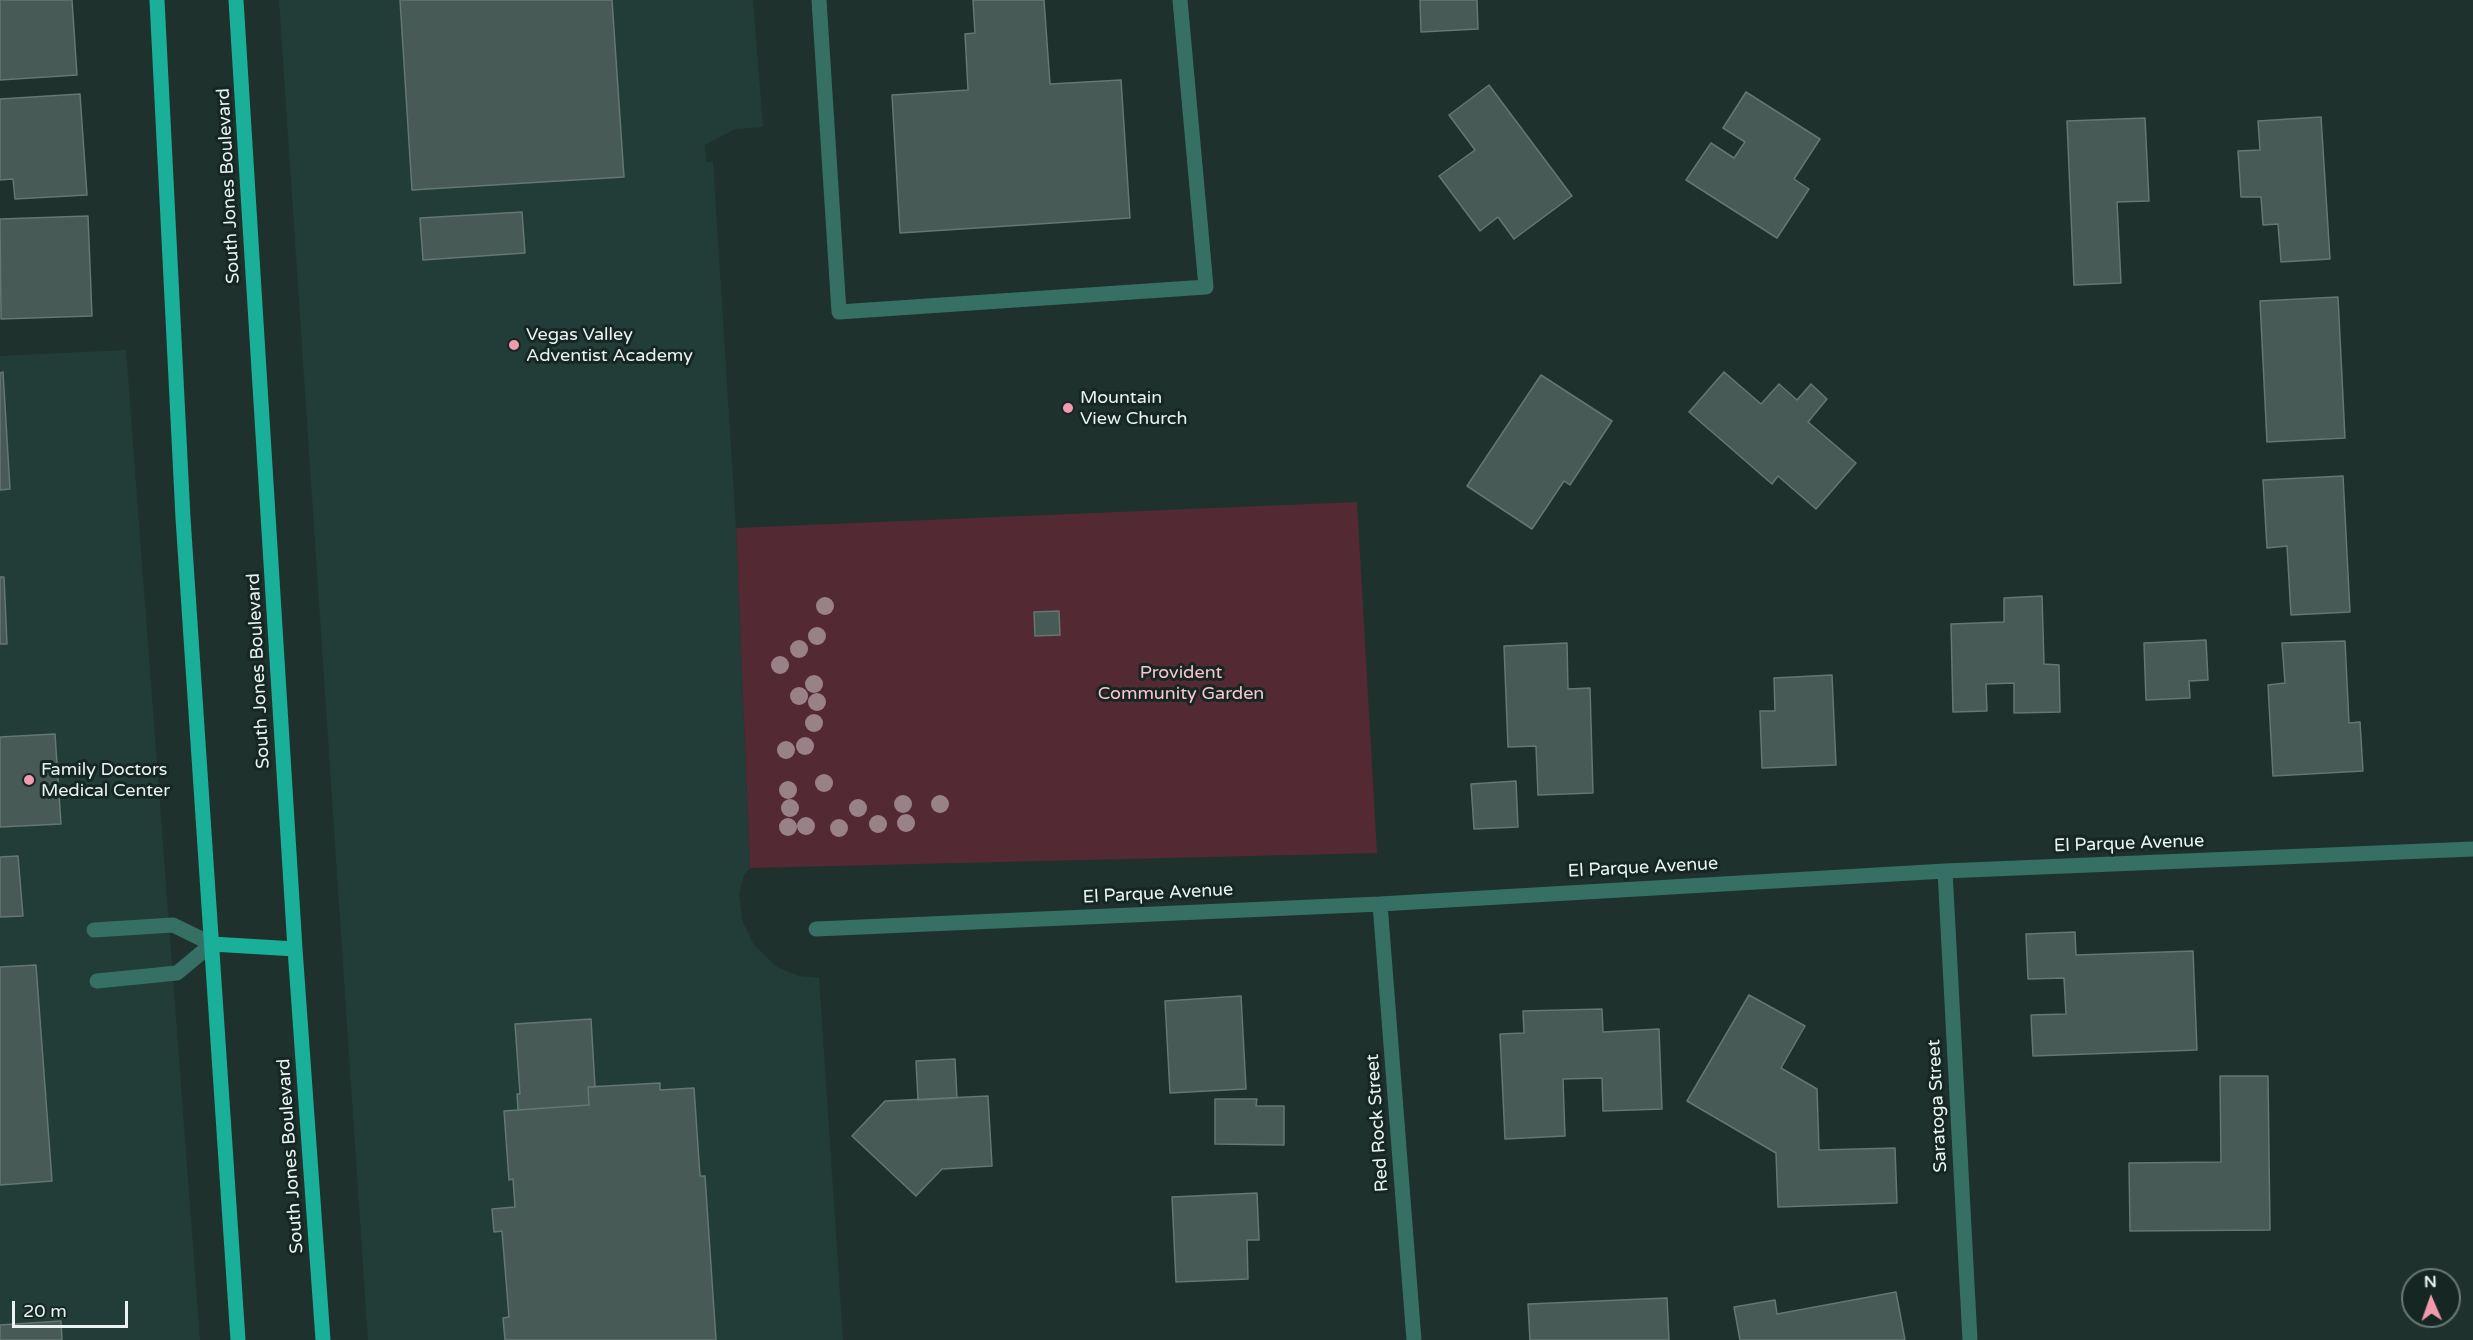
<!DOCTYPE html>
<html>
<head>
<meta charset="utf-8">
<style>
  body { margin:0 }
  #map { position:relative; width:2473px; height:1340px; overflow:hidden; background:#1f312d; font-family:"Varela Round",sans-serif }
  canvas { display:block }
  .north { position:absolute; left:2401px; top:1268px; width:60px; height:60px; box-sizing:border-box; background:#162723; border:2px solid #6a7975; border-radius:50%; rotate:358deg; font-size:16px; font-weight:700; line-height:24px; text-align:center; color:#e9f4f1 }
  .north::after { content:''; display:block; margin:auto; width:21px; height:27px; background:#f29aaf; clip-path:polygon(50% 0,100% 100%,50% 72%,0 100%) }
  .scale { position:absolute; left:12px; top:1301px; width:116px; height:27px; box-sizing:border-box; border:3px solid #e9f4f1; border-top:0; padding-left:8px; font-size:18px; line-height:21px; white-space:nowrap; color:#e9f4f1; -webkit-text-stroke:4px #162723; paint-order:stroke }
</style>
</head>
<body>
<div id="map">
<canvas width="2473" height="1340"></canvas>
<div class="north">N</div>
<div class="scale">20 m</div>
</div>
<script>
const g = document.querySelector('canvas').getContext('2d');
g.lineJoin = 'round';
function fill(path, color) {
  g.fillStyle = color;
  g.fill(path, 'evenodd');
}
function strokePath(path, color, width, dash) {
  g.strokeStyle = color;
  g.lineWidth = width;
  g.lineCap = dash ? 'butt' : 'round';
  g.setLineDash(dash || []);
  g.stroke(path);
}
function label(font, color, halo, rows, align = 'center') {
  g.font = font + ' "Varela Round",sans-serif';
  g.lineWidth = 6;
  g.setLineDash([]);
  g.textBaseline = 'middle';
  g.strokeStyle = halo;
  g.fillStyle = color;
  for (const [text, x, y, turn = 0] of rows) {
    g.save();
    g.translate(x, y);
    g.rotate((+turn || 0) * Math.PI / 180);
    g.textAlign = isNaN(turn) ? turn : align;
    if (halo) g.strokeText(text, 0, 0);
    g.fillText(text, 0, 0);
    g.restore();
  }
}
fill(new Path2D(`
  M279,0H753L763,127L735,129L705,145L706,162H713L736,528L750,868L744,875L739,894L742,920L754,945L777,967L799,976L819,978L843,1340H368Z
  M126,350L200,1340H0V356Z`), '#223d37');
fill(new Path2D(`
  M1357,502L1377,853L750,868L736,528Z`), '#532934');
const building = new Path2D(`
  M0,0H72L77,75L0,80Z
  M400,0H612L624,177L412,190Z
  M973,0H1044L1050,84L1121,80L1130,218L900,233L892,95L968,90L965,34L975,33Z
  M1420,0H1477L1478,29L1421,32Z
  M1489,85L1572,196L1514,239L1498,217L1480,231L1439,176L1475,150L1449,115Z
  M1746,92L1820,139L1794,179L1809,189L1777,238L1686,180L1711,143L1734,158L1745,142L1723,128Z
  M80,94L87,195L15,199L13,179L0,180V99Z
  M2321,117L2330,259L2281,262L2278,224L2263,225L2261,197H2241L2238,151L2260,150L2258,121Z
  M2145,118L2149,201L2117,202L2121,283L2074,285L2067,121Z
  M522,212L525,253L423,260L420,218Z
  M88,216L92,316L1,319L0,219Z
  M2338,297L2345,438L2267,442L2260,301Z
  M3,372L10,489L0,490V373Z
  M1724,372L1761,404L1779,384L1797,400L1811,384L1827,399L1808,422L1856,463L1816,509L1778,476L1772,484L1689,412Z
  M1541,375L1612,421L1570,485L1564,481L1532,529L1467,486Z
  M2343,476L2350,612L2291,615L2287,546L2267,548L2263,480Z
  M0,577H4L7,644H0Z
  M2042,596L2044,664L2059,665L2060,712L2014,713V683L1986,684L1987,711L1953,712L1951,624L2004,622V598Z
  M1059,611L1060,635L1035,636L1034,612Z
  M2206,640L2208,680L2189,681L2190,698L2146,700L2144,643Z
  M2345,641L2349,723L2360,722L2363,771L2273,776L2268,685L2285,683L2282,643Z
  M1567,643L1568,689L1590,688L1593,793L1538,795L1536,746L1508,747L1504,646Z
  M1832,675L1836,765L1762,768L1760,711H1775L1774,678Z
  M55,734L61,824L0,827V737Z
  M1516,781L1518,827L1474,829L1471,784Z
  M18,856L23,916L0,917V857Z
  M2075,932L2076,955L2193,951L2197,1050L2033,1056L2031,1015L2066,1014L2064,978L2028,979L2026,934Z
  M36,965L52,1181L0,1185V967Z
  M1749,995L1805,1026L1781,1068L1817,1089L1819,1150L1895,1148L1897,1203L1778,1207L1776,1153L1687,1101Z
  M1241,996L1246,1089L1170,1093L1165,1001Z
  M1602,1009L1603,1032L1659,1029L1662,1109L1603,1111L1602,1078L1563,1079L1565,1136L1505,1139L1500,1034L1524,1033L1523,1011Z
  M591,1019L595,1087H588L589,1105L518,1110L517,1094H520L515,1024Z
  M955,1059L957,1098L918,1100L916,1061Z
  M2220,1076H2268L2270,1230L2130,1231L2129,1163L2221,1162Z
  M660,1083V1090L694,1088L700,1176H705L716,1340H505L503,1318L509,1317L502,1231L494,1232L492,1209L515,1207L513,1179L509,1180L504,1111L589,1105L588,1087Z
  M988,1096L992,1166L942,1169L916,1196L852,1136L885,1101Z
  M1215,1099H1257L1256,1106H1284V1145L1215,1144Z
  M1257,1193L1259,1240H1247L1248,1279L1176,1282L1172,1197Z
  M1896,1292L1905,1340H1740L1734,1307L1775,1300L1777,1314Z
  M1667,1298L1669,1340H1530L1528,1304Z
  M61,1321L62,1340H0V1325Z`);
fill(building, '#475a55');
strokePath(building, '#647773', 1.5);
strokePath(new Path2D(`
  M819,0L839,312L1206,287L1180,0
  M94,930L173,925L212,944L177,973L97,981`), '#366f63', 15);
strokePath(new Path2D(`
  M1945,871L1970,1340
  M1380,904L1414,1340
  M816,929L1380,904L1945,871L2473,849`), '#366f63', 15);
strokePath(new Path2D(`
  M157,0L183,518L238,1340
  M236,0L295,949L323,1340
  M212,944L295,949`), '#1aaf99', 15);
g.fillStyle = '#998287';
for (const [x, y] of [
  [825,606],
  [817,636],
  [799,649],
  [780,665],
  [814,684],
  [799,696],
  [817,702],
  [814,723],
  [805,746],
  [786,750],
  [824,783],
  [788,790],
  [903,804],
  [940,804],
  [790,808],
  [858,808],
  [906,823],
  [878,824],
  [806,826],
  [788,827],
  [839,828]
]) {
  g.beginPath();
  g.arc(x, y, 9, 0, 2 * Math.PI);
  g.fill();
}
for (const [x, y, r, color] of [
  [514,345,6,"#f29aaf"],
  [1068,408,6,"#f29aaf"],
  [29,780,6,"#f29aaf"]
]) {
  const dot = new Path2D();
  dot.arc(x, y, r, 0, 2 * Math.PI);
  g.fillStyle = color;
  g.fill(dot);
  strokePath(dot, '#162723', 2);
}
label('18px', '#e9f4f1', '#162723', [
  ["South Jones Boulevard",229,186,-93],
  ["South Jones Boulevard",259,671,-93],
  ["El Parque Avenue",2129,844,-2],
  ["El Parque Avenue",1643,868,-3],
  ["El Parque Avenue",1158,894,-3],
  ["Saratoga Street",1938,1106,-93],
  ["Red Rock Street",1378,1123,-94],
  ["South Jones Boulevard",291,1156,-94]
]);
label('18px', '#e9f4f1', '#162723', [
  ["Vegas Valley",526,335],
  ["Adventist Academy",526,356],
  ["Mountain",1080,398],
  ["View Church",1080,419],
  ["Family Doctors",41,770],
  ["Medical Center",41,791]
], 'left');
label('18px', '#fcc4d0', '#162723', [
  ["Provident",1181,673],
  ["Community Garden",1181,694]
]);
</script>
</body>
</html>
